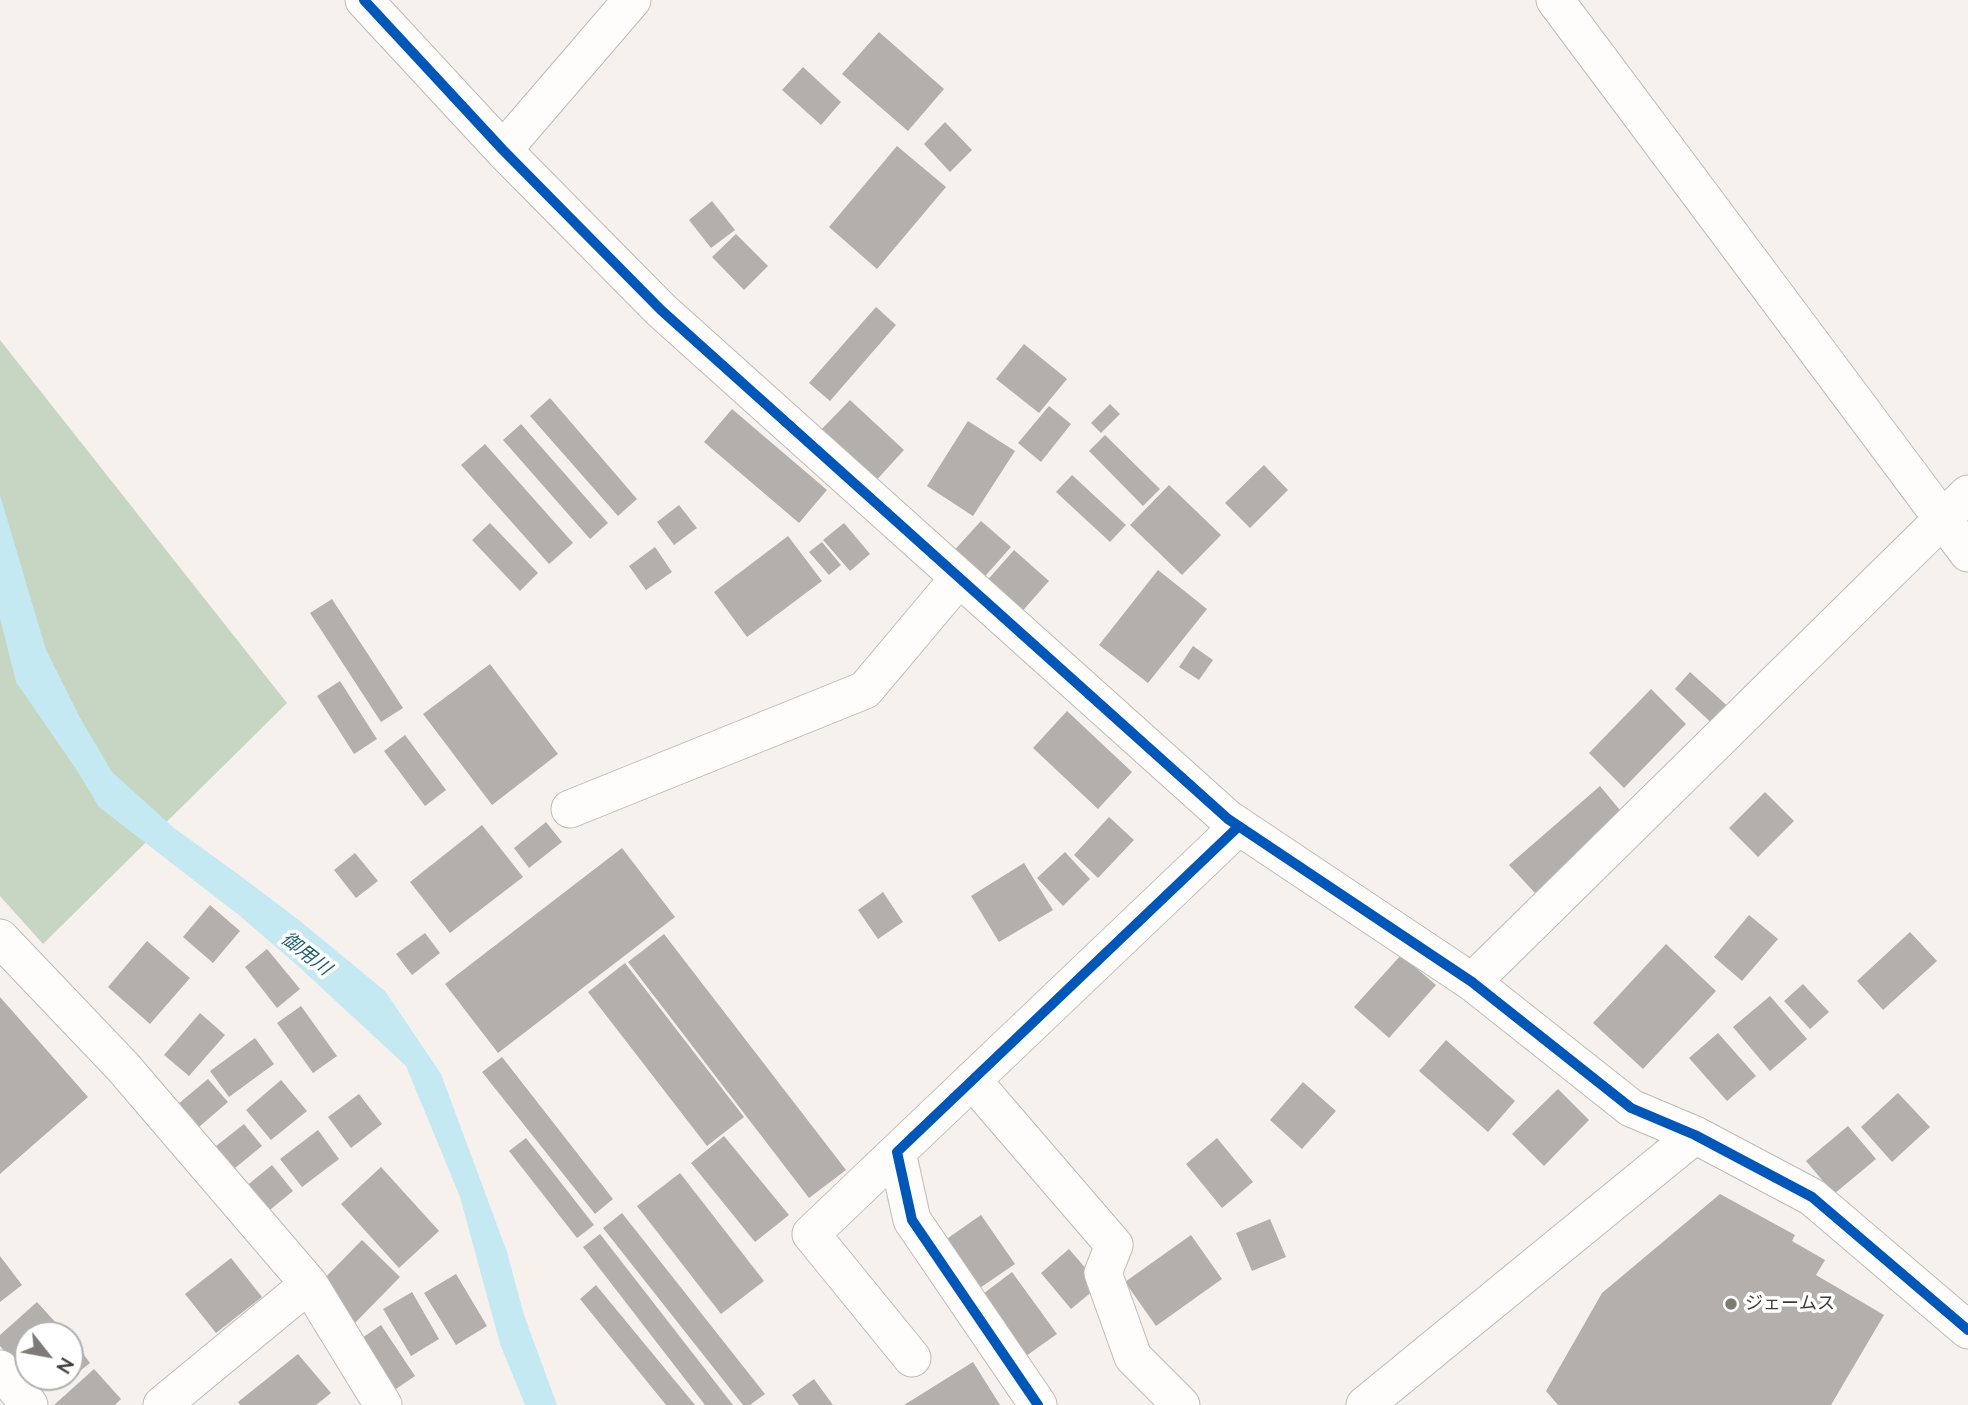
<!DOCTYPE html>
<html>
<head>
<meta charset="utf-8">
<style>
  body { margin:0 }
  #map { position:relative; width:1968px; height:1405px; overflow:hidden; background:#f6f1ec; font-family:Mulish,sans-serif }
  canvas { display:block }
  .north { position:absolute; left:14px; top:1321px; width:70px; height:70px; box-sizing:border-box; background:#fff; border:2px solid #b2b1af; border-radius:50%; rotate:121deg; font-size:19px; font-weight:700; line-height:28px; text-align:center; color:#3e3c38 }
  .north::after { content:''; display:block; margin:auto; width:24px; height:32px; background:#7e7b77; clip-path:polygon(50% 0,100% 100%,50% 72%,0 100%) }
</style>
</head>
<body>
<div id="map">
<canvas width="1968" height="1405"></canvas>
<div class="north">N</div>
</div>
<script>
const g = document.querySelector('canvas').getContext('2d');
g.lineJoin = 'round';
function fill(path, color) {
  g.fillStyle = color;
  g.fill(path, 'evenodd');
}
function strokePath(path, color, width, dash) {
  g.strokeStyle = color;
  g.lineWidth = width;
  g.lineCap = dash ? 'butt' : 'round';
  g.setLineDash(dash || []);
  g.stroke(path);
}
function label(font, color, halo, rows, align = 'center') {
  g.font = font + ' Mulish,"Noto Sans JP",sans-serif';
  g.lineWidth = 7;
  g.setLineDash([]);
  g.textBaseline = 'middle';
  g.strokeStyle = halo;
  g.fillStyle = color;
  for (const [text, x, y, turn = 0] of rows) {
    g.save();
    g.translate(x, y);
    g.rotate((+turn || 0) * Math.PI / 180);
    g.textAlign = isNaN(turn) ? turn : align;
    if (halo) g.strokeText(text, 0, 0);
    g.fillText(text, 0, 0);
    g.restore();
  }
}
fill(new Path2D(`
  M0,340L287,703L43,944L0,896Z`), '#c6d6c2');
fill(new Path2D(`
  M0,495L46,650L79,716L112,772L174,828L242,877L300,921L385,991L441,1074L507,1252L524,1315L557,1405H525L500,1344L460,1197L406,1066L298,966L240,916L99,807L76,769L16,682L0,618Z`), '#c5e9f2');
fill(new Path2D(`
  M879,32L944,89L908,131L842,74Z
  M803,67L841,102L821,125L782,90Z
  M945,122L972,150L950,172L924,144Z
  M897,146L946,187L877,269L829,227Z
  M712,201L735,230L711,248L689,220Z
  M736,234L768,266L744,290L712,257Z
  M876,307L896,325L830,401L809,383Z
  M1024,344L1067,379L1039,413L996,379Z
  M550,398L637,499L618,516L530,416Z
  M850,400L904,450L872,485L817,434Z
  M1110,404L1120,414L1101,433L1091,423Z
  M1049,406L1071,424L1041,462L1018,443Z
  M732,409L827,490L799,523L704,442Z
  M968,421L1015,451L973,516L927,486Z
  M521,424L608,523L590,539L503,440Z
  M1105,435L1160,489L1143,506L1089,451Z
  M485,444L573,543L549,564L461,465Z
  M1264,465L1288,490L1250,528L1225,503Z
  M1072,475L1126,525L1110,542L1056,492Z
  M1169,485L1221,535L1182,575L1130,525Z
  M679,505L697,528L674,545L657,522Z
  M981,521L1011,547L979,583L949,556Z
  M490,523L538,573L520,591L472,540Z
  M844,523L870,554L850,571L823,540Z
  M788,536L822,581L747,637L714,592Z
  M822,542L841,565L829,575L809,552Z
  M655,547L672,572L646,590L629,566Z
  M1014,550L1049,581L1018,616L984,584Z
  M1158,570L1207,609L1148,683L1099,645Z
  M332,599L403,708L381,722L310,613Z
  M1193,646L1213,660L1199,680L1179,667Z
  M490,664L558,754L492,805L423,714Z
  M1690,672L1733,711L1717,728L1675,689Z
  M340,681L377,739L354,754L317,696Z
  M1651,689L1686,724L1624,788L1589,753Z
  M1067,711L1132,772L1098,809L1033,748Z
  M405,735L446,790L425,806L384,751Z
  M1600,786L1624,815L1535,893L1509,865Z
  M1765,792L1794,821L1758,857L1729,828Z
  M1109,817L1134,840L1098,878L1074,855Z
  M546,822L562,842L529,868L514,848Z
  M482,825L523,877L450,933L410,882Z
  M622,848L675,917L498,1053L445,984Z
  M1065,852L1090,879L1063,906L1037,878Z
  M355,853L378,881L356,898L334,870Z
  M1024,863L1053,910L999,942L971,896Z
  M883,892L903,922L878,939L858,910Z
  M210,905L240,931L213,963L183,937Z
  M1749,915L1778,939L1742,981L1714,957Z
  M1910,932L1937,961L1883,1010L1857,981Z
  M425,933L440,953L412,975L396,954Z
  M664,934L846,1170L809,1198L628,962Z
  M147,941L190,978L150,1024L108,987Z
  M1666,944L1716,991L1643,1069L1593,1023Z
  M267,949L300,989L277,1008L245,967Z
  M1401,955L1436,985L1389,1038L1354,1007Z
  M625,963L744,1117L707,1146L588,992Z
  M1803,984L1829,1012L1810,1029L1784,1001Z
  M1770,996L1807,1039L1770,1071L1733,1027Z
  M0,997L88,1097L0,1174Z
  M301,1006L337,1056L313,1073L277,1023Z
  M200,1013L225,1035L189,1076L164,1055Z
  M1718,1033L1756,1076L1727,1101L1689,1058Z
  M255,1038L274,1064L229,1097L210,1071Z
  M1446,1040L1515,1101L1488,1132L1419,1071Z
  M502,1057L613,1199L595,1214L482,1072Z
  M208,1079L228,1102L192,1133L172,1109Z
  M281,1080L307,1111L271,1140L246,1110Z
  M1303,1082L1336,1111L1302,1149L1270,1120Z
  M1558,1089L1589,1120L1544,1166L1512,1134Z
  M1898,1093L1930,1127L1892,1162L1861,1127Z
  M359,1094L382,1124L351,1148L328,1117Z
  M244,1124L262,1146L224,1177L206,1154Z
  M1848,1126L1876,1159L1834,1194L1806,1161Z
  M318,1130L339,1159L302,1187L280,1159Z
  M724,1136L789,1215L755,1242L691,1163Z
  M526,1138L594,1225L577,1238L509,1151Z
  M1217,1138L1253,1182L1222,1208L1186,1164Z
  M272,1165L293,1191L260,1218L239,1192Z
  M381,1167L439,1231L399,1268L341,1204Z
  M680,1173L764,1281L721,1314L637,1206Z
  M1720,1194L1795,1235L1792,1241L1825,1260L1816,1275L1884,1315L1831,1405H1558L1546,1391L1602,1293Z
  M622,1213L765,1394L750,1405H743L603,1228Z
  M981,1215L1015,1264L971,1294L938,1245Z
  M1270,1219L1286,1257L1252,1271L1236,1233Z
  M600,1234L733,1405H705L583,1247Z
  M1191,1235L1222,1279L1156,1326L1125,1282Z
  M362,1240L400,1277L352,1326L314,1289Z
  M1069,1249L1100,1285L1071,1309L1041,1273Z
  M0,1256L22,1285L0,1302Z
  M231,1258L262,1297L216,1333L185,1294Z
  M1012,1272L1057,1334L1019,1361L975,1300Z
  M456,1274L487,1326L456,1345L424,1293Z
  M596,1285L695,1405H666L580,1299Z
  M412,1292L439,1339L411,1356L383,1309Z
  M37,1302L67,1335H28V1370L24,1373L0,1346V1335Z
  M381,1325L415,1376L390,1393L356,1342Z
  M72,1339L90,1363L63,1384L58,1377H70V1341Z
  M298,1354L331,1393L316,1405H240L238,1402Z
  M973,1362L1000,1405H904Z
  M94,1369L121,1399L115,1405H54Z
  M814,1379L833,1405H799L792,1395Z`), '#b2afac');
const street = new Path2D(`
  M364,0L503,150L661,310L1228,819L1472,982L1631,1108L1695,1135L1812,1197L1968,1330
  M1555,0L1968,553
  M503,150L632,0
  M570,809L865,690L959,578
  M0,938L123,1067L309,1284L383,1405
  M1472,982L1968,494
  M972,1080L1114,1245L1103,1273L1133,1357L1181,1405
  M897,1152L811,1234L912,1358
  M0,1369L29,1405
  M162,1405L309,1284
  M1038,1405L912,1220L897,1152L1239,826
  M1365,1405L1695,1135`);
strokePath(street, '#bebbb8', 39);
strokePath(street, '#fefdfc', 37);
strokePath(new Path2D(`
  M364,0L503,150L661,310L1228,819L1472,982L1631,1108L1695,1135L1812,1197L1968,1330
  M1038,1405L912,1220L897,1152L1239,826`), '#0057b8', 10);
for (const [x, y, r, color] of [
  [1731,1304,7,"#7e7b77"]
]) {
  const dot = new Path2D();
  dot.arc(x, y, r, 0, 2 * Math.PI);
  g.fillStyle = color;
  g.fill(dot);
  strokePath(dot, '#fff', 2.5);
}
label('18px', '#3e3c38', '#fff', [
  ["ジェームス",1745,1304]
], 'left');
label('italic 19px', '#1b5f6f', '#fff', [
  ["御用川",306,954,38]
]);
</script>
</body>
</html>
